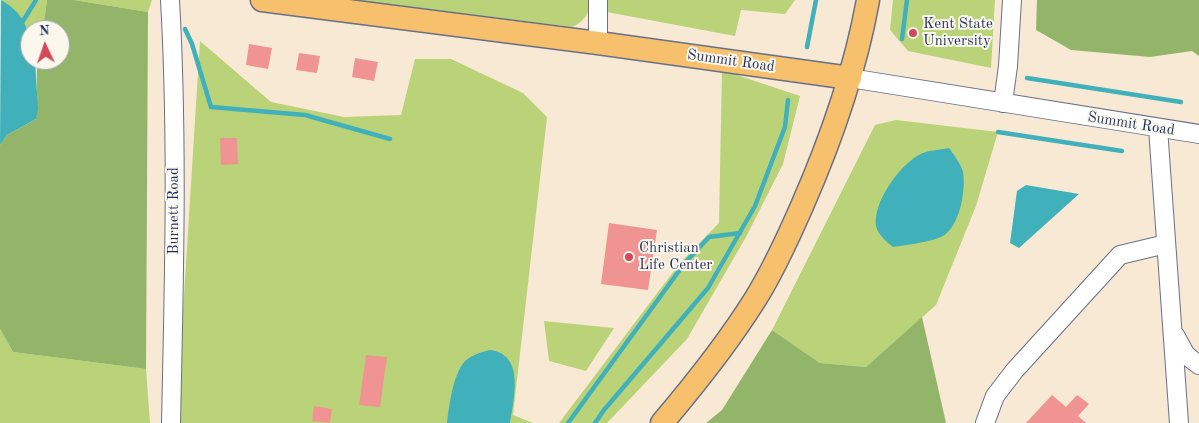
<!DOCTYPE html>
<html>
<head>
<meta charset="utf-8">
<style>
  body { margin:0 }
  #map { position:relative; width:1199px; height:423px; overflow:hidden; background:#f7e9d4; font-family:"Old Standard TT",serif }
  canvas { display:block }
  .north { position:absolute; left:20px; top:20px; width:50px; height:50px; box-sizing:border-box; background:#fbf7ec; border:1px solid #a1a7b3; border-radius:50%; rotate:357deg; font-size:14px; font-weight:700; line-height:20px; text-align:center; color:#1b2f5e }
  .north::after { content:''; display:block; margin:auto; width:18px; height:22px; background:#d1495b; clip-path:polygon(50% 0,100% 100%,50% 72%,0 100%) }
</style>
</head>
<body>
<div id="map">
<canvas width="1199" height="423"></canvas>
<div class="north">N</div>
</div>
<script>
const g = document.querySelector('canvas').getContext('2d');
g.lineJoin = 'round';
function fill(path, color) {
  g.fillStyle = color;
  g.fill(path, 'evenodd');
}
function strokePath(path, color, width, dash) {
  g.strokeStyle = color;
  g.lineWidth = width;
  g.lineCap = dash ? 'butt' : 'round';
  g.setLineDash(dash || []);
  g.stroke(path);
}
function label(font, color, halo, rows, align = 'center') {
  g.font = font + ' "Old Standard TT",serif';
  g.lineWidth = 4;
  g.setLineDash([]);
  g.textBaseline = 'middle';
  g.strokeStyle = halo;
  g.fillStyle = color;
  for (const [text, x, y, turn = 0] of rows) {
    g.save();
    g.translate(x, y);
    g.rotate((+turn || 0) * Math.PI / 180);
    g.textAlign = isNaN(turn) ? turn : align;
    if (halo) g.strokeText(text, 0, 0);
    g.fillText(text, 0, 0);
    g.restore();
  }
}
fill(new Path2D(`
  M1,0H47L43,30H30V37C24,21 15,9 1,0Z
  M74,0H152L148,12Z
  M352,0H591C590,13 584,22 572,27Z
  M607,0H795L785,14L741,10L735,36L607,12Z
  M893,0H995L991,68L908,51L890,30Z
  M200,41L271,102L344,117L401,115L415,59H451L523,93L547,117L513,415L533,423H176Z
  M722,70L800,96L783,164L746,237L687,339L607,423H559L680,263L719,223Z
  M896,120L998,132L976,206L936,305L866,367L820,363L772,330L875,125Z
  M544,321L614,328L586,371L549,361Z
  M0,329L13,352L146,369L150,423H0Z`), '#bad379');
fill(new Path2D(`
  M47,0H74L148,12L146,369L13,352L0,329V145L7,135L36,119C39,99 35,80 38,60H60V30H43Z
  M1037,0H1199V56L1192,51L1150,57L1071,50L1036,30Z
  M922,317L946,423H706L722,410L772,330L820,363L866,367Z`), '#93b569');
fill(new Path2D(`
  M1,0C27,15 30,32 30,60H35L38,109L36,119L7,135L0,145Z
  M949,148C954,155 961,164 963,172C966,190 960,226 943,236C932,242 906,245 893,247C887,242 878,235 876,226C873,202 899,166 919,155C927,150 940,150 949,148Z
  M1026,185L1079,194L1019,248L1010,243L1017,191Z
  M490,350C525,354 514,399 510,423H447C449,406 453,374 465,361C472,355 481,352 490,350Z`), '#40b0bb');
strokePath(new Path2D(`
  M23,21L36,0
  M185,29L192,44L211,107L305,115L390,139
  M902,39L907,0
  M807,47L816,0
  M1027,78L1181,102
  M998,132L1122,151
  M568,423L684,264L709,237L740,233
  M595,423L604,410L708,288L755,206L785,127L788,100`), '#40b0bb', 4.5);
fill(new Path2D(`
  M249,44L272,48L268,69L246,65Z
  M299,53L320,56L317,73L296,70Z
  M355,58L378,62L374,81L352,77Z
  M220,138H237L238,164L221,165Z
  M609,223L657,230L648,290L601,284Z
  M366,355L387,357L380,407L359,405Z
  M1052,395L1066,407L1077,395L1084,400L1089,404L1078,416L1086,423H1026Z
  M314,406L332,409L330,423L312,421Z`), '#ef9493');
const minor = new Path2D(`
  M170,0C178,141 174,282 171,423
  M598,43V0
  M850,78L1199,134
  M1003,103L1008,66L1012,0
  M1158,128L1179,423
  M1175,335L1186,355L1199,365
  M985,423L995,396L1015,370L1120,255L1166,244`);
const major = new Path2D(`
  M262,0L598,43L850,78
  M662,423C696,383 728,343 756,298C774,269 788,238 802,206C831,140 855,72 868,0`);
strokePath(minor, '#687087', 20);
strokePath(major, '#687087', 25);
strokePath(minor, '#fff', 18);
strokePath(major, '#f7c06c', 22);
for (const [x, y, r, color] of [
  [913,33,5,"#d1495b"],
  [629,257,5,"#d1495b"]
]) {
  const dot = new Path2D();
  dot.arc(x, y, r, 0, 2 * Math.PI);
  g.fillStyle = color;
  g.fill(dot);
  strokePath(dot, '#fbf7ec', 2);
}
label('15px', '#1b2f5e', '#fbf7ec', [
  ["Kent State",923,24],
  ["University",923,41],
  ["Christian",639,248],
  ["Life Center",639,265]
], 'left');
label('15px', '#1b2f5e', '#fbf7ec', [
  ["Summit Road",731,61,8],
  ["Summit Road",1131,124,9],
  ["Burnett Road",174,211,-90]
]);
</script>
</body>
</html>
